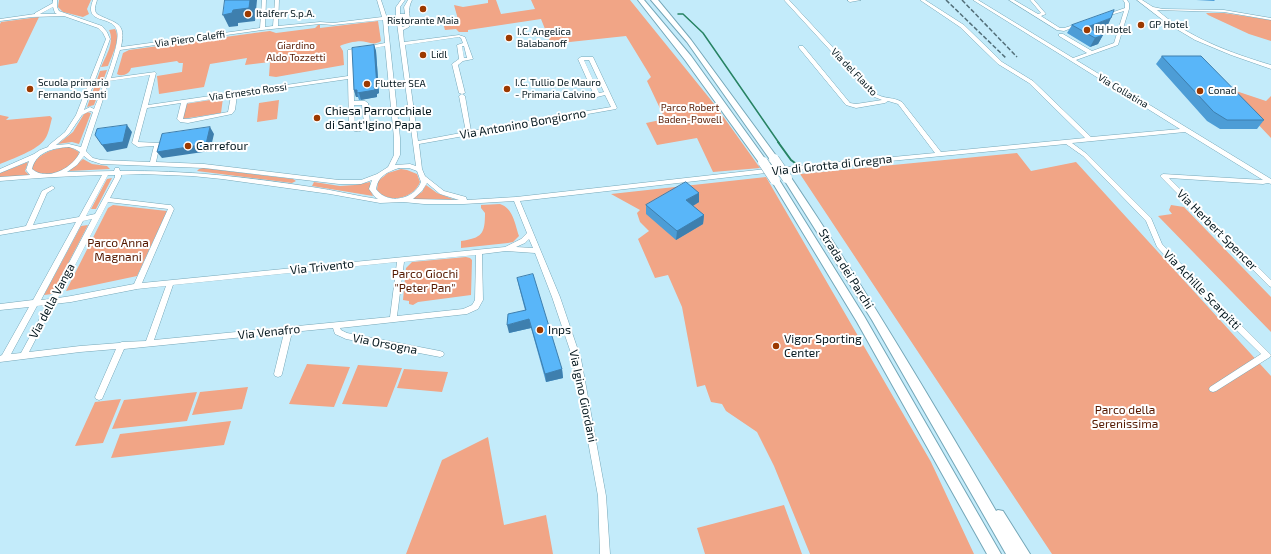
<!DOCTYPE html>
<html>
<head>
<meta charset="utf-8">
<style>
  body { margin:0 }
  canvas { display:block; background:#c3ebfa }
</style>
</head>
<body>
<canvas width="1271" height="554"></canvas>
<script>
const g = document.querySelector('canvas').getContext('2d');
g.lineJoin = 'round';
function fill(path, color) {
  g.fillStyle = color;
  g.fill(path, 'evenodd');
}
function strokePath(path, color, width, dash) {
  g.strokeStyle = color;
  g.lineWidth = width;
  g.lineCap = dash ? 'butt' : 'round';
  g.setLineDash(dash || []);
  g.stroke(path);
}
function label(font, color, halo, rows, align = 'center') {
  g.font = font + ' "Exo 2",sans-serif';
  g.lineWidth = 4;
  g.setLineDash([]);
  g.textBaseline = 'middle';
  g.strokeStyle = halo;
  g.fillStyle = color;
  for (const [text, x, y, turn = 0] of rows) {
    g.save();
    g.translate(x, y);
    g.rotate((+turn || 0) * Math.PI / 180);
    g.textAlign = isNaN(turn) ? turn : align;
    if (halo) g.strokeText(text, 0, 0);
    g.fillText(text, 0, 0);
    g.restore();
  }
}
fill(new Path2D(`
  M59,0H91L87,9L89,14L83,17L63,12L58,7Z
  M488,0H496L501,14L535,9L531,0H630L715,105L760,168L713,172L697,138L657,145L646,123L665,119L647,81L651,77L626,36L551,44L541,19L468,30V32H459L456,29L445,30L443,23L448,22L450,25L459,23L454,5L463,7L488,3Z
  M1206,13H1224L1271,20V41L1249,34L1208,15Z
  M39,17L17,63L0,66V24L1,22Z
  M378,21L381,41C375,45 372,43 366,42C360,40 346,43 340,46L343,51L344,65L276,77L269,76L270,62L245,65L247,58L210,64L204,87L159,94L157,76L182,72L183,63H179L177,61L131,68C130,74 122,77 117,74L123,53L129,50L262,32L270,31L276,33L315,28L318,25H320V28Z
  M115,29C121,40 112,55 108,66L101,67C106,56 115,42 109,30Z
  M107,70L94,105L87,107L100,71Z
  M1218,82L1233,90L1266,101L1271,96V138Z
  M223,98L221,113L182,119L185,104Z
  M279,100L277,119L257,122L259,103Z
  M87,112L91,113L79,144L72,142L58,144L73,132L84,114Z
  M0,115L9,117L6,120L50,116L52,118C50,125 49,133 45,139C38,150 12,159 0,164Z
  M65,147H70L79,152C76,169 45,181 32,169V165C41,153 50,150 65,147Z
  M1017,153L1031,171L1076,162L1271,376V554H1052L800,174Z
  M83,159L92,164L107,166L110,169L69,171Z
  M28,162L25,171L30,176L0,177V173Z
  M203,168L293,179L296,181L292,183L197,171L199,169Z
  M401,169L407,170L417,174L420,182C414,198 389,205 377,190L378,181L388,173Z
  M766,177L931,462L974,554H810L774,466L757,432L726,411L722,404L711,402L705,385L697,387L682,307L668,275L655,278L638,239L649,231L640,222L637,213L640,210L611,194Z
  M112,178L96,209H91L107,179Z
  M314,182L340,186L355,185L370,182V189L373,196L312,186Z
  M426,185L437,193L458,201L410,200L422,192Z
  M500,204C513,208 515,224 519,236L513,242L508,243L461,248V241C482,238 485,234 485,213L481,208V205Z
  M113,205L167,211L137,276L66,291L108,208Z
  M1171,205L1184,207L1271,297V332L1158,216L1172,214L1169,210Z
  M88,225L52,294L44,295L81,226Z
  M466,257L470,258L472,260L471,295L418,302L413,305L409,304V301L403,300L406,268L412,262Z
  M307,364L350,367L334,407L289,404Z
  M358,365L402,368L387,407L342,404Z
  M404,369L448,372L442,392L397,388Z
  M248,387L242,409L192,415L200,392Z
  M197,392L187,421L112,429L124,400Z
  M121,399L103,443L75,446L95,402Z
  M231,421L224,445L111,458L120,434Z
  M488,437L504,525L546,515L553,554H406L442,460Z
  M784,505L802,554H705L697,528Z`), '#f1a586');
strokePath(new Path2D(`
  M678,14H683L703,33L779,143`), '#278363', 1.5);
strokePath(new Path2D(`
  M778,142L791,160L799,166`), '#278363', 2);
const minor = new Path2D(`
  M53,0H57V7L59,11L102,26L107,32L110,39L84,110L90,107L94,109C100,94 121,44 117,31C113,14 83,26 93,0H97C96,5 93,9 97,14C115,24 127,21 121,47L260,28L262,0H266L265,27L273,26L275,0H279L278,26L320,22L333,23L382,17L377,0H381L387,18L400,138V155L395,165L410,164L416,166L396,16V7L401,0H405L400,7V14H405L404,7L408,0H412C406,12 412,15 409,27L403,30L404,42L459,35L465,37L473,59L463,61L458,65L465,93L462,94L465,96L471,131L611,107L605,95L597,97L594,95L578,59L581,57H593L617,108L616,109L419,144L422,169L425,176L444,191L466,197L467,200L516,197L766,169L935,153L898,104L888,101L885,103L856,108L846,105L799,48V46H803L850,103L856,104L882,100L872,96L784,0H789L876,94C884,99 894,97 902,102L941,152L1085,138L1029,83L998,64L960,27L920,0H925L964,25L1002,62L1033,81L1091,137L1180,129L973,0H978L1073,58L1087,53L1059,36V34H1063L1092,51L1114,43L1124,11L1104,17L1102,16L1125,8V3L1123,0H1127L1129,3V9L1118,45L1076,60L1271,179V184L1268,183L1263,184L1169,178L1271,280V287L1269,286L1160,176L1163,174L1263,180L1185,132L1072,143L1087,154L1151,218L1162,244L1213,297L1271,355L1270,357L1216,391L1213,392L1210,391L1209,389L1210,387L1261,354L1207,301L1157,247L1146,221L1083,156L1066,144L766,173L520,201L560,297L581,359L606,496L610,554H600L598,496L573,359L552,297L535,253L506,251L482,254L483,300L478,309L467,314L340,328L341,330L347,333L440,351L443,352L444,354L443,356L440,357L346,339L335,334L333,328L292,332L282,374L281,376L278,377L275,376L274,374L284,333L124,349L102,399L99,400L96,399L95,397L116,349L80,352L0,362V356L2,355L29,307L0,310V304L33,300L76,222L0,235V231L26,226L42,191L52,186L55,188L47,193L33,225L79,217L102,175C68,176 34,178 0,181V177L30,175L26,170L29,161L0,173V169L34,154L40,150L48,147L49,145L65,132L76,115L106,39L103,33L98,28L64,16L32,17L0,21V19L35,14V13L53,3ZM53,7L55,13L57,14H40ZM401,17H405V26L402,27ZM383,20L385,43L348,50V76L148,105L156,73L155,72L111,78L120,50L262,30L320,24L333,25ZM459,37L461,38L463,43L457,45L459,59L452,64L459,93L462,94L459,96L466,132L418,141L405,45ZM385,46L394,138V155L388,167L377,174L361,180H339L204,164L156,162L160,144L159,143L138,142L147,108L181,103L177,119L180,122L188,123L232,114L235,110L237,95L348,79L349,127C356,135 364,131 370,123L368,103L365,101H354L353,52ZM462,46H464L467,58H464ZM584,60H589L604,92L599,93ZM150,75L132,143L138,147L154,146L150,162L101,160L93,158L86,151L109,81ZM231,96L228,112L188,119H183L187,103ZM354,105H362L364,123L361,127L356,128L355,127ZM90,111L93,112L81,147L69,144L56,145L69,134L82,115ZM69,147L75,149L80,152C73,168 47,182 32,169C36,152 53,148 69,147ZM84,156L89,160L101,164L204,168L339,184H361L372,180L369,189L375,197L378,199C356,196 334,190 312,187C247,177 186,170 120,171L119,168H115L114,171L67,172L77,165ZM399,168H409L417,171L421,182C414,200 387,205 376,189C378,176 387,172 399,168ZM141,174L192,176L222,179L330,194L380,203L403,202L424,204H464L514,201L527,233L521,239L505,247L142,283L174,209L171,205H169L110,198L121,177V175ZM108,175H115V177L95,214L86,216ZM427,183L440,194L459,200L413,199L422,191ZM108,202L168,209L134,284L71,296L58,298ZM92,219L50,299L41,300L83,221ZM529,239L533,248L516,247L525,243ZM476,255L475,300L472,305L463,309L397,316L404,262ZM397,262L390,317L154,340L173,285ZM166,286L146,341L122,342L119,343L80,346L29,352L54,304L71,302L137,289ZM47,305L21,353L11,354L37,306Z
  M848,0H861L850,2L848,1Z
  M1009,0H1014L1038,14L1041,13L1030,0H1034L1046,14L1041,16L1060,28H1064L1077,24L1079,25L1064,31L1057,30Z
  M1137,0H1142L1153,7L1163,9L1224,10L1271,18V20L1224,12L1157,10C1189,38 1231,53 1271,65V69L1231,55L1195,40L1168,24Z`);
const highway = new Path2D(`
  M638,0H644L691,56L766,160L767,162L766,164H760L685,60Z
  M651,0H658L691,40L777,157L778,159L777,161H771L687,42Z
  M787,175L790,176C863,285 930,397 996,511L998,510L1003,511L1030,554H1006L872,320L783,178Z
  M775,177L778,178L864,316L1001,554H987L857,322L771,180Z`);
strokePath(minor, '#75a7b8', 1);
strokePath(highway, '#75a7b8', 2);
fill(minor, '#fff');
fill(highway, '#fff');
strokePath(new Path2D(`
  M946,0L1006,58
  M962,0L1017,57`), '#536f79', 1.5, [4.5, 2]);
const highwayBridge = new Path2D(`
  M774,159L787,178
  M763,162L775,180`);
strokePath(highwayBridge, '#75a7b8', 11, []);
strokePath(highwayBridge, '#fff', 10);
fill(new Path2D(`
  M1196,0H1215L1214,1Z
  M1072,25L1107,27L1095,31L1103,35L1098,44L1090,47L1067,33Z
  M374,45L376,51L379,93L377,94V97L359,100L358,97H356L354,90Z
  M1162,56L1264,120L1257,129H1220L1207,121L1156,64Z
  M699,202L693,206L704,215L703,224L676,240L646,214V205Z
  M517,278L562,369L563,378L546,382L531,328L509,333L525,310L519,287Z`), '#4d9dd6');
fill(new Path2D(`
  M250,0H257L255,21L238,23V26L229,27L223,15L233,10Z
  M1111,18L1107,27L1087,34V27Z
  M1103,35L1098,44L1090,47L1095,38Z
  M374,45L376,51L379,93L377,94V97L361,100L359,93Z
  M354,90H357V93L358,97H356Z
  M127,125L132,132L127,148L107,152L102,145Z
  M210,127L214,134L210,151L162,158L157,152Z
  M699,193V202L686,210V200Z
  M704,215L703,224L676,240L677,231Z
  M529,319L531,328L509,333L507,325Z
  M562,369L563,378L546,382L545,374Z`), '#3e7fae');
const building = new Path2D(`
  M225,0H250L249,8L233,10L232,13L223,15Z
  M1114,10L1111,18L1087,27L1103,35L1095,38L1072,25Z
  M374,45L377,87H374L375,90L357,93V90H354L352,48Z
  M1162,56H1201L1264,120H1227L1214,112Z
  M127,125L123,142L102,145L95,135L97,129Z
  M210,127L206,144L157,152L162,134Z
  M686,182L699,193L686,200L704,215L677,231L646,205Z
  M533,274L562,369L545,374L529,319L507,325L508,314L526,310L517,278Z`);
fill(building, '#59b6f9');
strokePath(building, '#3e7fae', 1);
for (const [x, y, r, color] of [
  [423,9,4,"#9c3900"],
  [248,14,4,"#9c3900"],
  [1141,25,4,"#9c3900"],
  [1087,30,4,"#9c3900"],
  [509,38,4,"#9c3900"],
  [423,55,4,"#9c3900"],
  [367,84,4,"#9c3900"],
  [30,89,4,"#9c3900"],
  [507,89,4,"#9c3900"],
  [1200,91,4,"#9c3900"],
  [317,118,4,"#9c3900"],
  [188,146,4,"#9c3900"],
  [540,330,4,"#9c3900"],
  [776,346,4,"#9c3900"]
]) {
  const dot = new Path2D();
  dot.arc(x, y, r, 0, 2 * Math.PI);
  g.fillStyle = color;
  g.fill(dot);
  strokePath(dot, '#fff', 1.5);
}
label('10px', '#05181f', '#fff', [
  ["Italferr S.p.A.",256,14],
  ["Ristorante Maia",423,21,"center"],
  ["GP Hotel",1149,25],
  ["IH Hotel",1095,30],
  ["I.C. Angelica",517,32],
  ["Balabanoff",517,44],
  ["Lidl",431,55],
  ["Scuola primaria",38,83],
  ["Fernando Santi",38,95],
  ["I.C. Tullio De Mauro",515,83],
  ["- Primaria Calvino",515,95],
  ["Flutter SEA",375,84],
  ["Conad",1208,91]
], 'left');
label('10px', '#05181f', '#fff', [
  ["Via Piero Caleffi",190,39,-8],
  ["Via del Flauto",854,72,46],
  ["Via Collatina",1123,91,31],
  ["Via Ernesto Rossi",248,92,-8]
]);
label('10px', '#551900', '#fff', [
  ["Giardino",296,46],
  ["Aldo Tozzetti",296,58],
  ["Parco Robert",690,108],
  ["Baden-Powell",690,120]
]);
label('12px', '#05181f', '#fff', [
  ["Chiesa Parrocchiale",325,111],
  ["di Sant'Igino Papa",325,125],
  ["Carrefour",196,146],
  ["Inps",548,330],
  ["Vigor Sporting",784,339],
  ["Center",784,353]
], 'left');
label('12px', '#05181f', '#fff', [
  ["Via Antonino Bongiorno",523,124,-10],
  ["Via di Grotta di Gregna",832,165,-6],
  ["Via Herbert Spencer",1217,230,45],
  ["Via Trivento",322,267,-6],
  ["Strada dei Parchi",846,269,58],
  ["Via Achille Scarpitti",1202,290,46],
  ["Via della Vanga",52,301,-62],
  ["Via Venafro",269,332,-6],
  ["Via Orsogna",385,344,11],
  ["Via Igino Giordani",583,396,78]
]);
label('12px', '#551900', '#fff', [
  ["Parco Anna",118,243],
  ["Magnani",118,257],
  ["Parco Giochi",425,274],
  ["\"Peter Pan\"",425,288],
  ["Parco della",1125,410],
  ["Serenissima",1125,424]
]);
</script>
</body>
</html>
